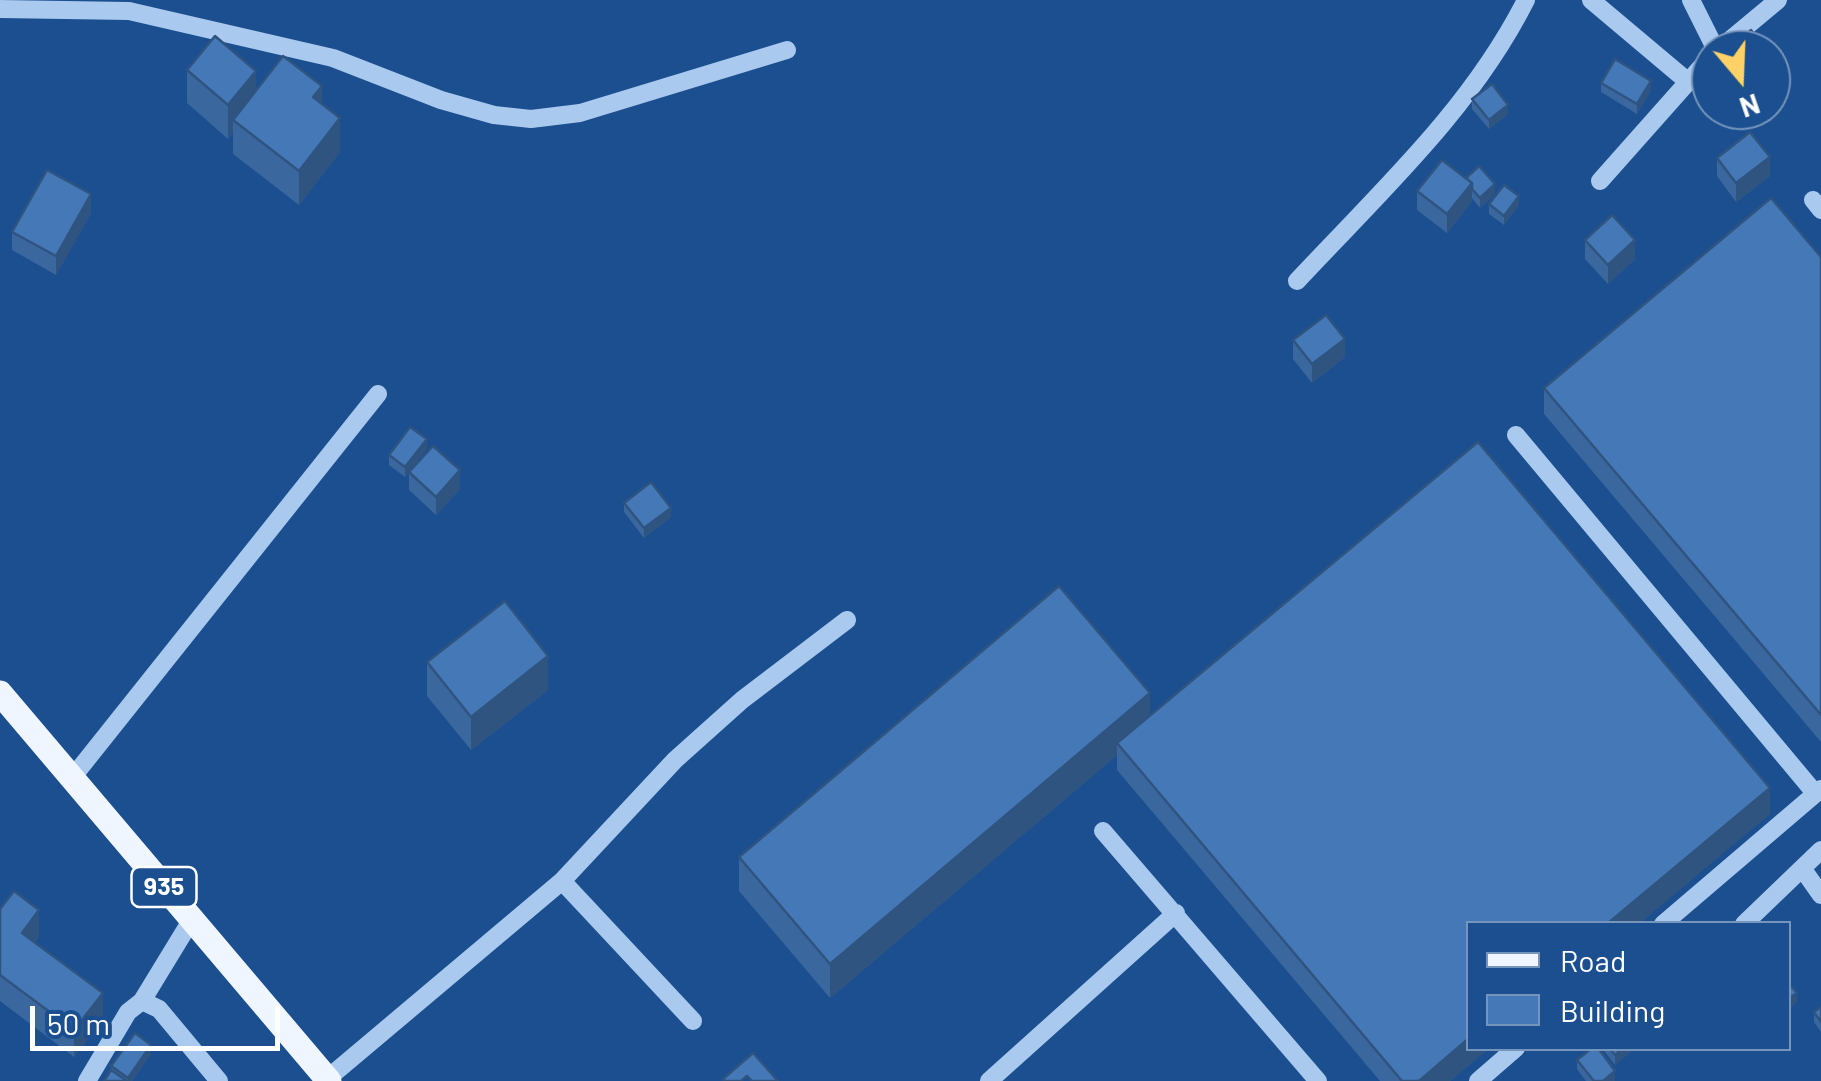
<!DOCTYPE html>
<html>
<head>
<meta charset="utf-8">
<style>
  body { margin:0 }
  #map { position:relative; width:1821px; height:1081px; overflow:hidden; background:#1b4f8f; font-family:Barlow,sans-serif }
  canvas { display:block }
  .legend { position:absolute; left:1466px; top:921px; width:325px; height:130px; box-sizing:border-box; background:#1b4f8f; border:2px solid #7695bc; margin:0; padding:12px 18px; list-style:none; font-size:30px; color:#fff }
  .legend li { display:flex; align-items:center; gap:20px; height:50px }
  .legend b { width:50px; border:2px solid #7695bc }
  .north { position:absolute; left:1691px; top:30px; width:100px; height:100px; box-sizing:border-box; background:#1b4f8f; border:2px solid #7695bc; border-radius:50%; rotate:161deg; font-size:28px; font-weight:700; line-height:40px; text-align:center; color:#fff }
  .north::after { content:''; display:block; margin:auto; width:35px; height:45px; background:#ffd166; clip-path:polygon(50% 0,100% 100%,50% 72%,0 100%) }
  .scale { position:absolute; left:30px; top:1006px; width:250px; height:45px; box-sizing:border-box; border:5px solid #fff; border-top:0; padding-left:12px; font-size:30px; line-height:35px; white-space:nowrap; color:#fff; -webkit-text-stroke:8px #1b4f8f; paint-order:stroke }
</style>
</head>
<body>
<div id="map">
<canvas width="1821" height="1081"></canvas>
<ul class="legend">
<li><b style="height:12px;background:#f0f6ff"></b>Road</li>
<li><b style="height:28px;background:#4478b7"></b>Building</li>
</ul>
<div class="north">N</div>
<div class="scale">50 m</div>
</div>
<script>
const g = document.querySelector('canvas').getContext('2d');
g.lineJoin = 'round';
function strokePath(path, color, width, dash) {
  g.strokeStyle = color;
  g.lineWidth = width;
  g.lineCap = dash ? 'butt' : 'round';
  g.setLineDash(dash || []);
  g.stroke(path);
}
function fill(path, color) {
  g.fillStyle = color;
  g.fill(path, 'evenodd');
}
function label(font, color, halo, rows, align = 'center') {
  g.font = font + ' Barlow,sans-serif';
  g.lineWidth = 9;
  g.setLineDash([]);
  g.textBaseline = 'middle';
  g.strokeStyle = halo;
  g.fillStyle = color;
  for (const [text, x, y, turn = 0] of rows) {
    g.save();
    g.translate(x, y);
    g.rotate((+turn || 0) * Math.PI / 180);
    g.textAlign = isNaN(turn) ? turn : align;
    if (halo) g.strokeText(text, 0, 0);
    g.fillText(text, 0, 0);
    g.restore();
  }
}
strokePath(new Path2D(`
  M1591,0L1686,80
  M1691,0L1716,50
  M0,9L129,11L333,58L441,100L494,115L531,119L580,113L787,50
  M1718,50L1778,0
  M1600,181L1711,56
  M1813,200L1821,210
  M1297,281C1380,192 1471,109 1526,0
  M1516,435L1815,793
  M72,778L378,394
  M1103,831L1318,1081
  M1802,868L1821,895
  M562,881L693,1021
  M1663,924L1821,789
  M1744,924L1821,850
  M142,1001L192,919
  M327,1079L562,881L675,760L742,700L847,620
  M87,1081L128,1012L142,1001L159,1009L219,1081
  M989,1081L1176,913
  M1478,1081L1516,1048`), '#a9c9ee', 18);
strokePath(new Path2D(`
  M0,693L329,1081`), '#f0f6ff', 25);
fill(new Path2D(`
  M1711,62V96L1703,86V68Z
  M187,70L256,91L322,104L340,152L299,205L233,154V132L228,139L187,103Z
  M1601,83L1651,90L1637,114L1601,92Z
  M1472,99L1508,114L1489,129L1472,109Z
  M1722,110H1759L1736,128Z
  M1717,158L1770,176L1736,202L1717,176Z
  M1466,178L1495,194L1480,208L1472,198V201L1447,233L1417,210V191Z
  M1489,204L1519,205L1504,225L1489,214Z
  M91,213L56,275L12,250V232Z
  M1585,240L1635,259L1608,284L1585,259Z
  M1821,257V742L1544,414V388Z
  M1293,340L1345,357L1312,383L1293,359Z
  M427,448L410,470L460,489L436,515L409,490V472L405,477L389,465V455Z
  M624,503L671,517L644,538L624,512Z
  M427,662L548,690L471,750L427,696Z
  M1150,715L1770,814L1468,1048H1489L1450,1081H1380L1117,770V755L830,998L739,891V857Z
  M0,909L39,936L35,942L103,1019L74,1057L0,1001Z
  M1821,1007V1032L1814,1022V1012Z
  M1602,1048H1634V1049L1615,1065Z
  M151,1054L132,1081H104L111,1071V1066Z
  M1577,1060L1615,1081H1586L1577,1069Z`), '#3a679d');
fill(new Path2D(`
  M256,71V105L233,120V132L228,139V105Z
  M1784,73V91L1771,101V82Z
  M1651,81V90L1637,114V104Z
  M322,86V120L313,97Z
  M1508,105V114L1489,129V120Z
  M1736,110H1759L1736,128Z
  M340,118V152L299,205V171Z
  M1770,157V176L1736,202V183Z
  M1472,183V201L1447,233V214Z
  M1495,184V194L1480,208V198Z
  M91,194V213L56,275V256Z
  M1519,196V205L1504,225V216Z
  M1635,240V259L1608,284V265Z
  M1345,339V357L1312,383V364Z
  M427,439V448L405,477V467Z
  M460,470V489L436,515V497Z
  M671,508V517L644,538V528Z
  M548,656V690L471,750V717Z
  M1150,693V727L1117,743V755L830,998V964Z
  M1770,788V814L1639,924H1607Z
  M39,910V936L22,959V933Z
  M103,993V1019L74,1057V1030Z
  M1797,993V1003L1788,1009V999Z
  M1468,1039V1048H1489L1450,1081H1419Z
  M151,1045V1054L132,1081H128V1078Z
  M1623,1048L1634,1049L1615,1065V1055Z
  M1615,1071V1081H1603Z`), '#305480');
const building = new Path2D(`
  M1751,30L1766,50H1726Z
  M215,36L256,71L228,105L187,70Z
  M283,56L322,86L313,97L340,118L299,171L233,120Z
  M1771,57L1784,73L1771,82Z
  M1615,59L1651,81L1637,104L1601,83Z
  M1711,62V78L1703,68Z
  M1492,84L1508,105L1489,120L1472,99Z
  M1750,132L1770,157L1736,183L1717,158Z
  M1442,160L1472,183L1447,214L1417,191Z
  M1479,166L1495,184L1480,198L1472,189V183L1466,178Z
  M47,170L91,194L56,256L12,232Z
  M1504,185L1519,196L1504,216L1489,204Z
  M1771,198L1821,257V715L1544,388Z
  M1612,215L1635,240L1608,265L1585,240Z
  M1326,315L1345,339L1312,364L1293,340Z
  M410,427L427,439L405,467L389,455Z
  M1478,442L1770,788L1607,924H1468V1039L1419,1081H1402L1117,743Z
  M433,446L460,470L436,497L409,472Z
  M651,482L671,508L644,528L624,503Z
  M1059,586L1150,693L830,964L739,857Z
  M505,601L548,656L471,717L427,662Z
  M14,891L39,910L22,933L103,993L74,1030L0,975V909Z
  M1788,983L1797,993L1788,999Z
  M1821,1007V1022L1814,1012Z
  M135,1033L151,1045L128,1078L111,1066Z
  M1592,1048H1598L1615,1071L1603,1081H1594L1577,1060Z
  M1609,1048H1623L1615,1055Z
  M753,1053L778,1081H752L747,1076L741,1081H725L723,1079Z
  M111,1070L127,1081H104Z`);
fill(building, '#4478b7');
strokePath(building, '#305480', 2.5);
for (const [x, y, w] of [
  [164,887,65]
]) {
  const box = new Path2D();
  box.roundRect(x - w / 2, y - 20, w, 40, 8);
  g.fillStyle = '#1b4f8f';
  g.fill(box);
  strokePath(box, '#fff', 2.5);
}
label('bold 25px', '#fff', null, [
  ["935",164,887]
]);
</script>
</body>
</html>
